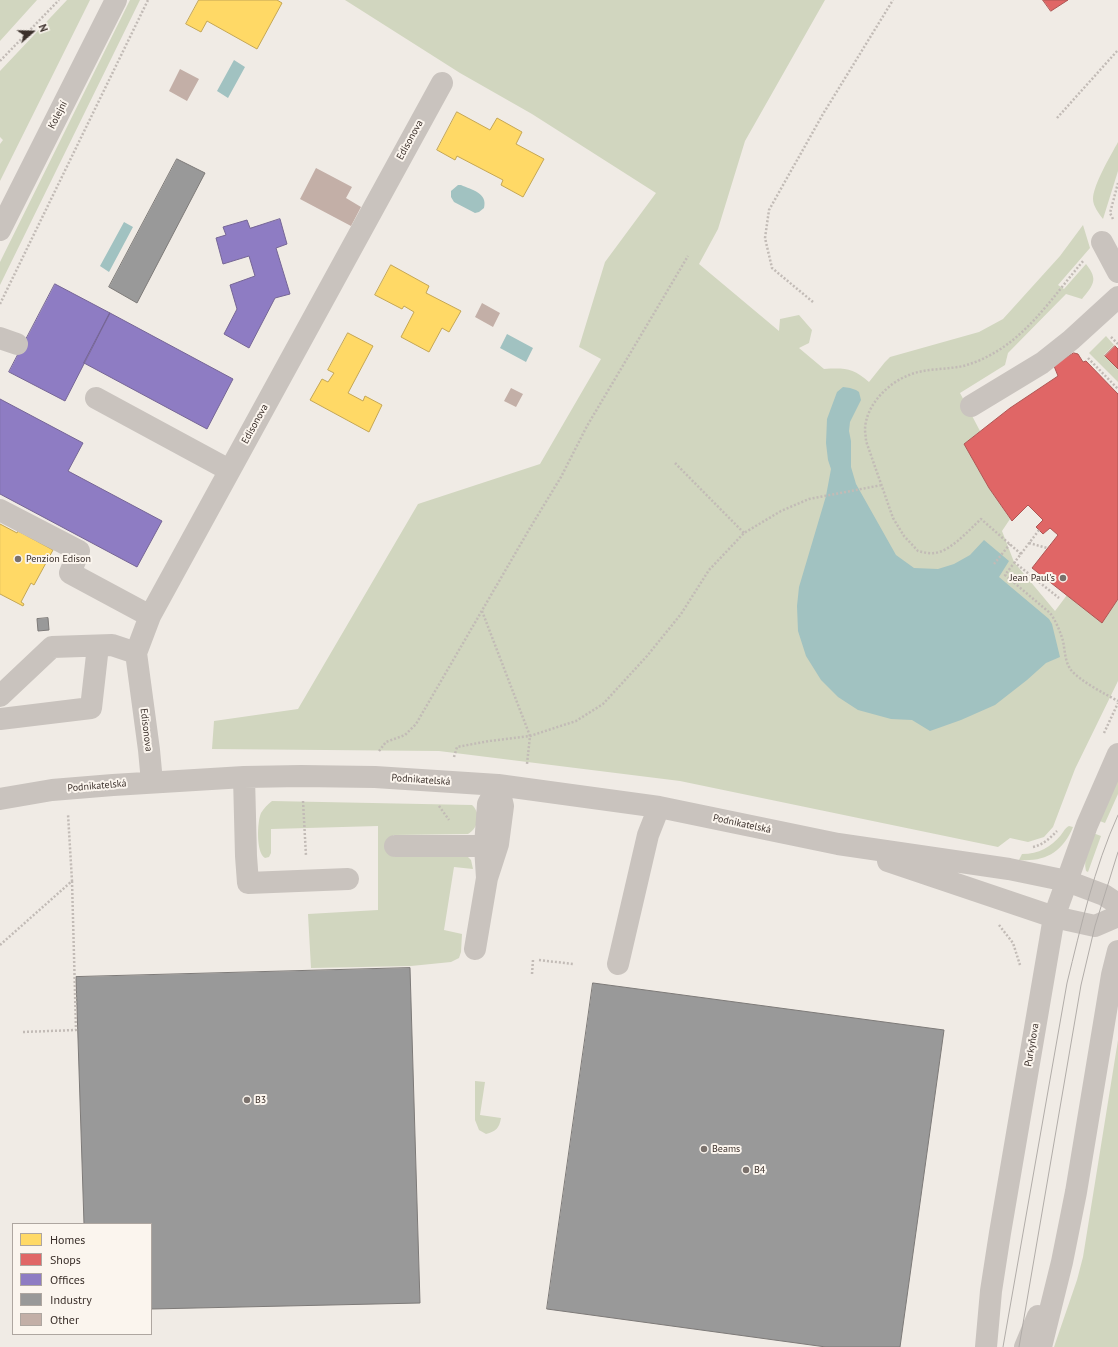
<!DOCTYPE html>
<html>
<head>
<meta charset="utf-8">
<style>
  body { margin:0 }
  #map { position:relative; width:1118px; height:1347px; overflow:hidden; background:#f0ebe5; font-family:"PT Sans",sans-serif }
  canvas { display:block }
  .legend { position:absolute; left:12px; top:1223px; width:140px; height:112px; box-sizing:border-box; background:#fbf5ee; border:1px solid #aea6a0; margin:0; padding:5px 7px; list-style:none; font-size:12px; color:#3b302b }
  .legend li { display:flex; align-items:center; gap:8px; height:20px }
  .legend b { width:20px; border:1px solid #aea6a0 }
  .north { position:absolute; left:12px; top:12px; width:40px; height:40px; -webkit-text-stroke:3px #fbf5ee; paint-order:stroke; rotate:70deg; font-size:11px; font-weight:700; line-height:16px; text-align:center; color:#3b302b }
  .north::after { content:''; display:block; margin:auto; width:14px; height:18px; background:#3b302b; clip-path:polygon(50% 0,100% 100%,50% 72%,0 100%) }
</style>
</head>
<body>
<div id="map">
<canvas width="1118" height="1347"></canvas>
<ul class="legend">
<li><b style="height:11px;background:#ffd966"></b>Homes</li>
<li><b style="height:11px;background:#e06666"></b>Shops</li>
<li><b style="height:11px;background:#8e7cc3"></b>Offices</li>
<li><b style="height:11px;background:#999"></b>Industry</li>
<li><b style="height:11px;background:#c3afa7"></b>Other</li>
</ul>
<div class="north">N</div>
</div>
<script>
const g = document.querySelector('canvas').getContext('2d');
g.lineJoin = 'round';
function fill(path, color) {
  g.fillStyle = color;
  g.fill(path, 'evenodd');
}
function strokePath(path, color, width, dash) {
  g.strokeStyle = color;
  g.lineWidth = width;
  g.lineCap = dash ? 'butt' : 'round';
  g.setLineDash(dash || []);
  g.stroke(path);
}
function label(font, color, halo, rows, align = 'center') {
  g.font = font + ' "PT Sans",sans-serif';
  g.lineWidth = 4;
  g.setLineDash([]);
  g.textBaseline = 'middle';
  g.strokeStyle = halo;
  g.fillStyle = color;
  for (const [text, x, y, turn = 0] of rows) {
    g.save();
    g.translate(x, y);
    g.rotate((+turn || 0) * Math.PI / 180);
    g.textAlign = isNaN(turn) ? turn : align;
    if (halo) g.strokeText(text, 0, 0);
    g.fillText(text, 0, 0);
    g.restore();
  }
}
fill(new Path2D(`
  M0,0H37L0,41Z
  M67,0H90L0,181V144L3,140L0,137V71Z
  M130,0H140L0,285V262Z
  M345,0H825L745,141L718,229L699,264L779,331L780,319L799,315L812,330L809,343L799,348L824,369C845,368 853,368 869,382L885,362L890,357L979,332L1003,319L1060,256L1083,225L1090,248L1058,285L1064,289L1086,264C1099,280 1093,285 1082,299L1066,294L1008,353L1005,365L960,393L980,431L964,444L989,488L1010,519L1002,531L1014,562L1055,611L1067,595L1102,622L1118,599V681L1075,769L1053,827L1044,837L1028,842L1010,838L998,847L680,781L439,751L212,749L214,721L298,709L418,504L540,464L601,359L579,347L605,262L656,193L532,114L460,73Z
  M1118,142V171L1103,219C1099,214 1093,206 1093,199C1093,185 1111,155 1118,142Z
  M1106,336L1114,345L1104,355L1118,370V382L1089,353Z
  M1118,771V794L1105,823L1097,820Z
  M272,801L472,805C481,813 479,828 468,834L393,835L394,857L467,856L471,860L473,869L454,867L444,930L462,934L461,952L459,958L451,962L411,966L311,968L308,914L378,910V826L271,829V853L269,857L265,858C256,853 257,822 261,813C264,808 268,804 272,801Z
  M1069,826L1073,827C1063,852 1045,862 1019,860L1022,854C1039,854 1051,847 1061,835C1064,831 1065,828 1069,826Z
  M1093,833L1101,836L1088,872L1086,871C1083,858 1089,846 1093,833Z
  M1118,1040V1347H1054L1077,1280L1083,1257Z
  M475,1081L485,1082L480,1115L501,1118C499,1129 496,1131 486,1134L479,1130L475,1120Z`), '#d1d6bf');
fill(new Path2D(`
  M234,60L245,67L228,98L217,91Z
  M458,185H461C472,190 488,193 484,208L479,212L475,213L454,202L451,197V191Z
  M124,222L133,227L109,272L100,266Z
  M507,334L533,348L526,362L500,348Z
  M843,387L850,388L856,390L859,392L861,400L850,422L849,431L851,441V467L856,484L896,555L914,568L938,569L954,564L970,555L984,540L1009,561L999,577L1049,619L1052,624L1060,657L1046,663L1027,680L995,705L961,720L930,731L912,720L891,719L858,710L838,697L821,680L806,656L798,631L797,606L799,587L826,496L831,469L828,460L826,443L827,419L837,392Z`), '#a1c2c1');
const homes = new Path2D(`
  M199,0H277L282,3L257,49L207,21L201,32L186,24Z
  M457,112L490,130L497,118L522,132L516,144L544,159L523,197L501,185L503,180L457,156L455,160L437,150Z
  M391,265L429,286L426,293L461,311L449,332L442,328L429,352L401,337L414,312L404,306L402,309L375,295Z
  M348,333L373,346L348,393L363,401L365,396L382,405L369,432L310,400L322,379L328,382L334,373L328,370Z
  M0,524L17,533L18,531L53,550L34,585L31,583L21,602L24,604L23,606L0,594Z`);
fill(homes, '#ffd966');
strokePath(homes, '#c4a654', 1);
const shops = new Path2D(`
  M1043,0H1068L1051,11Z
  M1115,346L1118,349V369L1105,356Z
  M1074,353L1078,354L1083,362L1086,361L1118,394V599L1102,623L1032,568L1058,535L1050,528L1043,534L1036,527L1043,520L1028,505L1012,521L989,488L964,444L1010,408L1058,376L1054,366L1058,362Z`);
fill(shops, '#e06666');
strokePath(shops, '#ae5654', 1);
const offices = new Path2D(`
  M280,219L287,244L276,248L290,294L275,298L249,348L224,334L237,309L230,285L255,276L249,256L223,264L216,238L226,235L223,227L247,220L250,228Z
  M55,284L110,313L65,401L9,372Z
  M110,313L233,379L207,429L84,363Z
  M0,399L83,443L68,471L162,521L137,567L0,494Z`);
fill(offices, '#8e7cc3');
strokePath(offices, '#756595', 1);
const industry = new Path2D(`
  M177,159L205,173L137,303L109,287Z
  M48,618L49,630L38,631L37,619Z
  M410,968L420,1303L151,1309V1224H84L76,977Z
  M593,983L944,1030L900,1347H826L547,1309Z`);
fill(industry, '#999');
strokePath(industry, '#7d7a78', 1);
fill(new Path2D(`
  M180,69L199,79L187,101L169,91Z
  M316,168L352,187L346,198L361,207L351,226L300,199Z
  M482,303L500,313L493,327L475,317Z
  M511,388L523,394L516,407L504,401Z`), '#c3afa7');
strokePath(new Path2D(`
  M0,61L59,0
  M1057,118L1118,50
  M1113,219L1110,213L1118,183
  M813,302L772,268L765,238L769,210L823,114L893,0
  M0,304L148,0
  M1111,337L1118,344
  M1088,358L1118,389
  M675,463L744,533
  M1039,530L1005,575L1050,613C1056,621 1060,631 1063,641C1065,651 1065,662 1071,670C1080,681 1105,694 1118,701
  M1029,543L1047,548
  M1021,554L981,519C969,530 950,552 934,553C929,554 923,552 918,551L904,536L893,518L866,441C866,437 865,433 865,429C866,405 888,383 909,375C926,368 945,370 963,366C979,362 996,353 1009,343C1038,321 1060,288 1084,260
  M1014,562L1059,598
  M994,564L1010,544
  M482,611L530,736L527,764
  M1104,733L1118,703
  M379,751L386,742L405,735L416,724L530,528L561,477L587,426L688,256
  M454,757L457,747L489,741L530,736L576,721L603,704L647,656L681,614L709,570L744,533L781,511L809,499L882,485
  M303,801L306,856
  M439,806L449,820
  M1033,847C1043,845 1050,838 1057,831
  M999,925L1013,943L1020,965
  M0,945L72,881L68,814
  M539,960L573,964
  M532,974L533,960
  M23,1032L76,1030L72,881`), '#c2bbb6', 2.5, [2, 2]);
strokePath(new Path2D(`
  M0,230L116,0
  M1102,242L1118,272
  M0,338L17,344
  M96,398L229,470
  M971,406L1042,363L1071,340L1118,297
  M0,510L79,551L70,573L150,616
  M0,696L52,647L112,645L136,653
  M0,719L91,708L98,646
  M244,777L246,856L248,883L348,879
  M152,782L149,750L136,653L150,616L442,83
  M0,799L52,790L113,785L244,777L301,776L375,777L498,785L659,807L838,844L1009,869L1067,881L1104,895L1118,904
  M395,846H485
  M888,861L1054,917L1095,926L1118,916
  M475,949L487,878L485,846L488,804L498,785L503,806L498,844L487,878
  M618,964L648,835L659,807
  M986,1347L991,1291L1000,1233L1054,917L1087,825L1118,754
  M1025,1347L1038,1316
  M1041,1347L1062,1262L1076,1192L1112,975L1118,951`), '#c9c3be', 22);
strokePath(new Path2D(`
  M1003,1347L1067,983C1081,926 1094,868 1118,815
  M1019,1347L1081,985L1095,926L1118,852`), '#b1aca8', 1);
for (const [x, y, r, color] of [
  [18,559,4,"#7a716c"],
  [1063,578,4,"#7a716c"],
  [247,1100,4,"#7a716c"],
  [704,1149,4,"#7a716c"],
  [746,1170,4,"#7a716c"]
]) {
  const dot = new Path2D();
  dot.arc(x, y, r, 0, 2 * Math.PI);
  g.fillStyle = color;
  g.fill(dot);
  strokePath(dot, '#fbf5ee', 1.5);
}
label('10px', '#3b302b', '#fbf5ee', [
  ["Kolejní",58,115,-63],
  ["Edisonova",410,140,-61],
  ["Edisonova",255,424,-61],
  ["Edisonova",146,730,83],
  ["Podnikatelská",421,780,4],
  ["Podnikatelská",97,786,-5],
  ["Podnikatelská",742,824,12],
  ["Purkyňova",1032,1045,-80]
]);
label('10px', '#3b302b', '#fbf5ee', [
  ["Penzion Edison",26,559],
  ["Jean Paul's",1055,578,"right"],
  ["B3",255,1100],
  ["Beams",712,1149],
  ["B4",754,1170]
], 'left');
</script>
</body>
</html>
